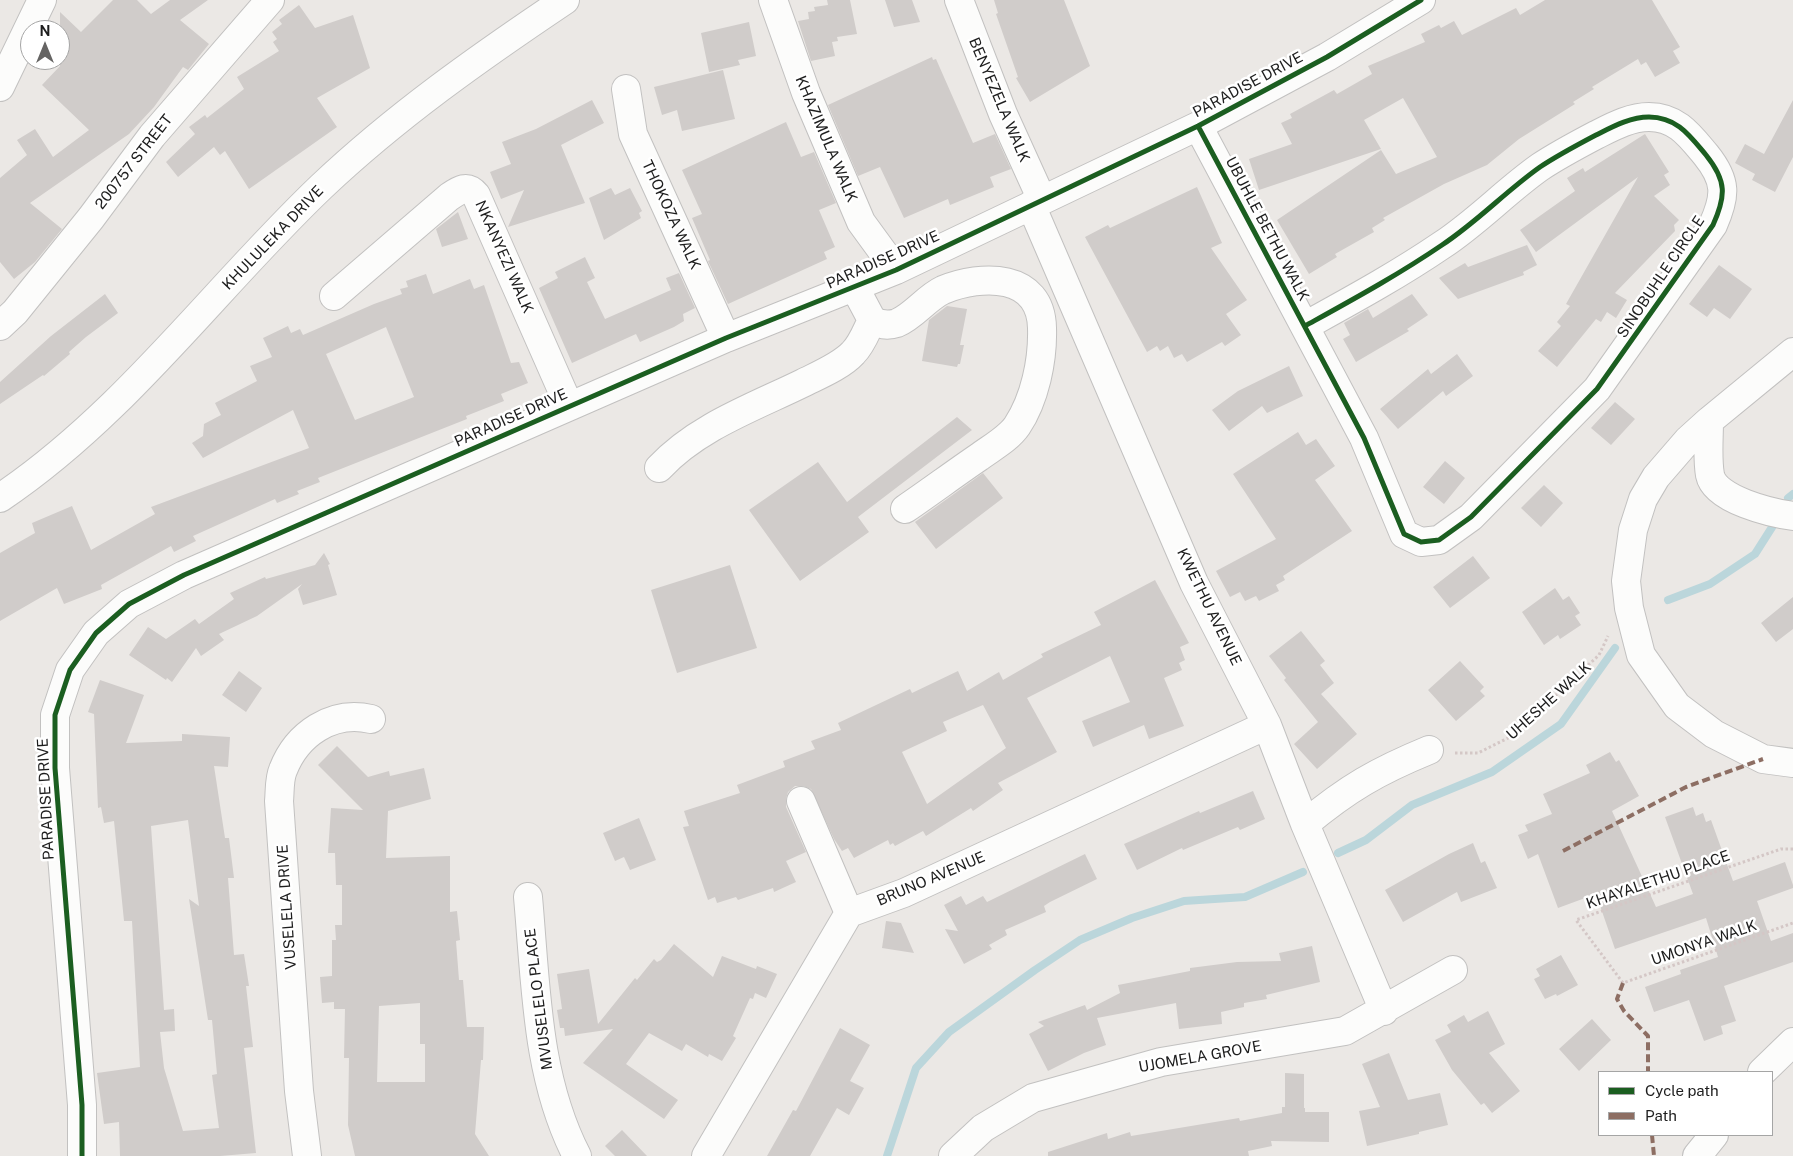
<!DOCTYPE html>
<html>
<head>
<meta charset="utf-8">
<style>
  body { margin:0 }
  #map { position:relative; width:1793px; height:1156px; overflow:hidden; background:#ebe8e5; font-family:"Public Sans",sans-serif }
  canvas { display:block }
  .legend { position:absolute; left:1598px; top:1071px; width:175px; height:65px; box-sizing:border-box; background:#fff; border:1px solid #a5a5a5; margin:0; padding:6px 9px; list-style:none; font-size:15px; color:#1d1d1d }
  .legend li { display:flex; align-items:center; gap:10px; height:25px }
  .legend b { width:25px; border:1px solid #a5a5a5 }
  .north { position:absolute; left:20px; top:20px; width:50px; height:50px; box-sizing:border-box; background:#fff; border:1px solid #a5a5a5; border-radius:50%; rotate:0deg; font-size:14px; font-weight:700; line-height:20px; text-align:center; color:#1d1d1d }
  .north::after { content:''; display:block; margin:auto; width:18px; height:22px; background:#656463; clip-path:polygon(50% 0,100% 100%,50% 72%,0 100%) }
</style>
</head>
<body>
<div id="map">
<canvas width="1793" height="1156"></canvas>
<ul class="legend">
<li><b style="height:6px;background:#1b5e20"></b>Cycle path</li>
<li><b style="height:6px;background:#8d6e63"></b>Path</li>
</ul>
<div class="north">N</div>
</div>
<script>
const g = document.querySelector('canvas').getContext('2d');
g.lineJoin = 'round';
function strokePath(path, color, width, dash) {
  g.strokeStyle = color;
  g.lineWidth = width;
  g.lineCap = dash ? 'butt' : 'round';
  g.setLineDash(dash || []);
  g.stroke(path);
}
function fill(path, color) {
  g.fillStyle = color;
  g.fill(path, 'evenodd');
}
function label(font, color, halo, rows, align = 'center') {
  g.font = font + ' "Public Sans",sans-serif';
  g.lineWidth = 5;
  g.setLineDash([]);
  g.textBaseline = 'middle';
  g.strokeStyle = halo;
  g.fillStyle = color;
  for (const [text, x, y, turn = 0] of rows) {
    g.save();
    g.translate(x, y);
    g.rotate((+turn || 0) * Math.PI / 180);
    g.textAlign = isNaN(turn) ? turn : align;
    if (halo) g.strokeText(text, 0, 0);
    g.fillText(text, 0, 0);
    g.restore();
  }
}
strokePath(new Path2D(`
  M1788,498L1793,494
  M1668,600L1710,584L1755,554L1776,521
  M1338,853L1366,840L1412,805L1492,772L1561,724L1615,648
  M887,1156L916,1068L949,1032L1035,970L1080,940L1132,918L1184,901L1245,897L1303,872`), '#bbd6db', 8);
fill(new Path2D(`
  M113,0H137L151,14L170,0H208L180,20L209,44L188,70L183,67L154,107L129,134L30,203L62,229L35,262L14,279L0,262V178L27,155L17,140L35,129L53,157L89,130L42,85L60,66V12L81,32Z
  M827,0H850L857,34L837,37L838,41L832,42L835,56L811,61L798,21L809,19L808,12L815,11L814,7L828,5Z
  M885,0H912L920,22L894,27Z
  M994,0H1064L1090,66L1030,102L1016,78L1018,77L996,14L998,13Z
  M1545,0H1652L1680,47L1673,51L1680,63L1655,77L1646,62L1641,65L1638,59L1592,87L1594,89L1573,102L1575,104L1519,139L1487,165L1444,184L1383,218L1385,220L1372,228L1374,232L1335,254L1337,257L1309,274L1277,220L1381,150L1396,174L1437,157L1403,98L1364,120L1381,149L1259,190L1249,159L1292,144L1281,123L1292,118L1290,114L1334,90L1337,94L1372,74L1368,66L1425,42L1421,34L1439,25L1441,28L1454,21L1462,35L1516,8L1520,15Z
  M299,5L315,28L353,15L370,68L317,98L337,127L249,189L225,151L220,155L214,147L178,177L166,162L195,134L189,127L205,115L207,118L244,89L237,77L279,51L273,42L277,39L272,32L282,24L279,20Z
  M749,22L756,56L738,60L740,65L709,72L701,33Z
  M932,57L933,60L936,59L973,143L995,134L1011,169L990,177L994,187L950,205L948,199L904,218L880,167L858,176L828,105Z
  M723,70L735,119L682,131L677,110L662,115L654,87Z
  M592,100L604,123L561,145L585,203L508,227L524,190L501,199L490,172L511,164L502,142L536,129Z
  M1793,100V157L1775,192L1752,180L1755,174L1735,163L1745,144L1764,154Z
  M786,122L801,157L814,152L836,203L819,210L835,247L824,252L827,259L728,304L708,261L710,260L692,218L702,214L682,170Z
  M1645,134L1669,172L1664,175L1670,185L1654,196L1679,220L1674,225L1675,231L1615,293L1627,300L1616,318L1607,312L1601,322L1596,319L1557,367L1538,351L1561,326L1557,322L1570,306L1566,304L1638,177L1536,252L1520,230L1575,191L1567,178L1583,168L1585,172Z
  M1197,187L1222,243L1211,248L1247,300L1226,314L1241,335L1225,346L1222,342L1187,362L1182,354L1174,358L1168,346L1160,351L1157,346L1147,352L1085,237L1108,225L1110,228Z
  M611,188L615,195L630,188L642,211L639,213L641,218L604,240L589,198Z
  M458,212L468,239L442,247L436,229Z
  M1527,245L1537,265L1523,272L1524,275L1458,299L1439,278L1465,263L1468,267Z
  M585,257L595,278L587,282L605,319L671,290L666,278L679,273L695,308L683,314L684,321L674,327L640,342L636,334L572,363L539,288L558,278L555,272Z
  M1719,265L1752,289L1730,319L1714,308L1707,317L1689,304Z
  M426,274L433,294L470,279L474,289L484,285L511,363L519,362L528,383L501,394L504,401L466,416L467,419L318,478L320,482L297,491L299,494L277,503L275,499L193,536L196,541L174,552L171,546L101,585L102,589L64,604L57,588L0,621V553L35,533L32,523L72,506L91,550L155,514L151,507L309,448L293,410L203,458L192,443L203,436L204,424L221,415L215,403L257,381L250,366L272,357L263,338L288,326L291,333L300,329L303,335L374,304L402,294L400,289L408,287L406,281ZM386,327L414,397L355,420L326,354Z
  M105,294L118,313L86,337L69,352L70,354L44,376L43,375L0,404V382L51,336Z
  M1412,294L1428,315L1407,329L1409,331L1356,362L1343,339L1350,335L1344,323L1368,309L1373,318Z
  M947,306L967,309L960,345H964L960,364H958L957,367L922,361L929,320Z
  M1457,354L1473,376L1446,396L1443,391L1398,429L1380,409L1428,369L1431,374Z
  M1289,366L1303,396L1267,413L1262,406L1229,431L1212,410L1238,391Z
  M1615,402L1635,419L1611,445L1591,428Z
  M957,417L972,430L858,517L869,532L800,581L749,510L818,462L847,502Z
  M1298,432L1306,445L1316,439L1335,466L1315,480L1352,531L1283,576L1285,580L1276,585L1279,591L1259,601L1256,596L1245,601L1240,592L1230,597L1216,571L1276,539L1233,474Z
  M1445,461L1465,478L1444,504L1423,487Z
  M983,473L1003,498L936,549L915,522Z
  M1544,485L1563,503L1541,527L1521,508Z
  M324,553L330,564L328,565L337,595L303,605L298,589L302,584L257,616L219,634L224,640L201,656L196,648L172,682L167,678L166,680L129,655L148,627L166,639L195,619L199,624L234,599L230,593L265,577L266,579L315,565Z
  M1473,556L1490,578L1450,608L1433,587Z
  M730,565L757,648L677,673L651,590Z
  M1155,580L1189,643L1180,647L1185,660L1179,663L1182,670L1164,678L1184,726L1149,739L1144,725L1093,747L1082,721L1130,702L1110,656L1027,698L1057,752L998,783L1003,790L973,811L971,808L926,836L923,831L895,846L893,843L890,845L888,840L854,858L848,848L842,851L834,839L811,789L803,786H795L788,792L786,799V807L806,852L786,861L796,882L774,892L773,888L738,900L736,897L717,903L715,897L708,900L683,827L689,826L684,811L740,793L737,785L785,767L783,761L815,749L811,741L841,730L838,723L910,689L912,693L958,671L967,691L999,672L1003,680L1043,657L1041,654L1101,625L1094,612ZM983,705L1006,748L927,804L902,752L947,731L943,722Z
  M1555,588L1563,600L1569,596L1580,613L1575,616L1581,625L1560,639L1558,635L1544,645L1522,612Z
  M1793,597V629L1776,642L1761,623Z
  M1301,631L1325,661L1320,665L1334,683L1321,694L1357,734L1317,769L1294,744L1318,722L1284,680L1286,678L1269,656Z
  M1460,661L1484,687L1480,691L1485,696L1456,721L1428,690Z
  M239,671L262,688L246,712L222,695Z
  M100,680L144,695L126,743L182,741V734L230,737L228,767L214,766L225,838H229L234,878H228L234,955L244,954L249,986H246L253,1047L244,1048L256,1153L220,1156H120L119,1122L104,1124L97,1073L140,1067L132,921H124L114,821L104,823L101,807L98,808L94,714L88,712ZM188,820L199,906L189,899L208,1020H212L217,1074L212,1075L219,1128L183,1131L164,1068L160,1032L175,1031L174,1009L164,1010L151,826Z
  M337,746L368,777L389,771L390,776L424,768L431,799L388,811L386,858L450,856V912L457,911L460,940L456,941L459,980H463L467,1027H484L483,1060H481L475,1134L489,1156H355L348,1125L349,1058H344L345,1009H334V1002L322,1003L320,977L332,976V940H336L335,925H342V885H336L335,853H328L331,808L363,810L318,765ZM420,1003V1044H425V1082H377L379,1006Z
  M1610,752L1616,762L1619,760L1639,796L1612,811L1656,907L1693,894L1665,817L1693,807L1696,816L1703,813L1706,822L1711,820L1733,881L1785,862L1793,885V888L1757,901L1771,941L1793,933V962L1724,986L1736,1021L1721,1026L1723,1034L1704,1041L1689,1000L1654,1012L1645,987L1681,974L1680,970L1718,957L1706,918L1615,949L1596,894L1558,908L1538,854L1528,859L1518,835L1528,831L1525,825L1552,814L1543,794L1590,773L1586,765Z
  M1253,791L1265,819L1240,830L1238,827L1183,850L1182,848L1137,870L1124,844L1199,811L1200,813Z
  M639,818L656,860L630,870L624,857L615,861L603,833Z
  M1473,843L1481,863L1485,861L1497,888L1461,902L1457,892L1403,922L1385,890L1449,854Z
  M1085,854L1097,879L1050,902L1044,906L1046,912L1005,930L1007,935L989,945L992,949L964,964L945,929L958,931L944,905L961,896L966,905L983,896L987,902Z
  M886,921L901,923L914,953L882,948Z
  M674,944L713,977L722,956L756,969L757,966L777,974L766,998L755,993L753,999L750,998L733,1036L736,1038L722,1061L709,1054L708,1057L686,1044L682,1051L649,1033L626,1064L678,1100L664,1119L583,1063L613,1029L565,1036L564,1028H560L557,1010L562,1009L557,974L589,969L598,1024L635,978L637,980L654,959L657,962L661,960Z
  M1312,946L1320,982L1266,995L1267,999L1244,1003V1007L1221,1012L1222,1024L1179,1029L1176,1003L1097,1018L1106,1045L1084,1053L1048,1071L1029,1034L1044,1026L1038,1022L1085,1005L1087,1010L1120,993L1118,985L1190,971V968L1237,962L1281,961L1279,953Z
  M1561,955L1578,985L1557,996L1556,994L1545,999L1534,979L1540,976L1536,969Z
  M1488,1011L1505,1044L1489,1053L1520,1091L1492,1113L1484,1103L1481,1105L1452,1070L1435,1040L1451,1032L1447,1025L1464,1015L1468,1022Z
  M1592,1019L1611,1040L1579,1071L1559,1049Z
  M840,1028L870,1045L850,1081L864,1088L849,1115L837,1108L810,1156H767L793,1110L796,1111Z
  M1389,1053L1408,1100L1440,1093L1448,1125L1419,1132V1134L1367,1146L1359,1111L1380,1107L1362,1064Z
  M1285,1073L1304,1074V1108H1305V1112H1329V1142L1271,1141L1272,1146L1248,1151L1249,1156H1048V1152L1107,1133L1108,1139L1130,1132L1131,1136L1239,1118L1240,1121L1282,1113V1107H1285Z
  M622,1130L647,1156H615L605,1146Z`), '#d0ccca');
const minor = new Path2D(`
  M773,0L806,93L861,222L896,270
  M959,0L1003,114L1042,200
  M0,87L42,0
  M626,89L633,134L726,338
  M1198,126L1364,438L1404,534L1421,542L1439,540L1471,517L1597,389L1713,225C1726,196 1727,181 1706,155C1690,136 1677,117 1649,117C1630,117 1612,127 1596,135C1577,145 1558,155 1540,167C1506,191 1477,222 1442,245C1398,275 1352,300 1305,326
  M1031,205L1194,583L1267,725L1305,824L1384,1011
  M855,288L872,320C880,325 888,326 897,323C914,316 926,298 943,290C982,274 1041,273 1042,328C1043,360 1035,399 1017,426C1008,439 991,448 979,457C954,474 930,492 905,509
  M334,296L449,197C459,190 467,184 476,195L569,406
  M0,326L15,312L91,218L152,136L270,0
  M1793,352L1709,421L1688,440L1656,477L1643,499L1633,530L1626,581L1629,608L1641,655L1677,706L1714,734L1763,759L1793,763
  M1709,421C1709,439 1707,458 1710,475C1715,500 1772,513 1793,516
  M659,468C697,427 754,407 803,383C819,375 841,366 853,353C862,344 866,332 872,320
  M0,498C125,414 214,289 321,187C396,116 480,57 565,0
  M801,801L849,913
  M1305,824C1348,788 1378,771 1429,750
  M528,897C536,985 536,1077 577,1156
  M1762,1072L1793,1042
  M82,1156V1105L55,768V715L70,670L96,633L129,604L184,575L726,338L896,270L1198,126L1327,57L1421,0
  M307,1156L299,1091L279,801C280,792 279,779 283,770C297,734 332,710 371,719
  M706,1156L849,913L904,893L1267,725
  M953,1156L983,1128L1033,1098L1161,1062L1345,1031L1453,970
  M1697,1156L1714,1135`);
strokePath(minor, '#c2c1c0', 30);
strokePath(new Path2D(`
  M1455,753H1478L1512,736L1599,655L1608,636
  M1793,849H1781L1576,920L1623,983L1793,923`), '#d4c7c6', 3, [2.5, 2.5]);
strokePath(minor, '#fcfcfb', 28);
strokePath(new Path2D(`
  M1563,851L1686,787L1763,759
  M1623,983L1617,999L1624,1011L1648,1036V1072
  M1652,1135L1654,1156`), '#8d6e63', 4, [8, 4]);
strokePath(new Path2D(`
  M1198,126L1364,438L1404,534L1421,542L1439,540L1471,517L1597,389L1713,225C1726,196 1727,181 1706,155C1690,136 1677,117 1649,117C1630,117 1612,127 1596,135C1577,145 1558,155 1540,167C1506,191 1477,222 1442,245C1398,275 1352,300 1305,326
  M82,1156V1105L55,768V715L70,670L96,633L129,604L184,575L726,338L896,270L1198,126L1327,57L1421,0`), '#1b5e20', 5);
label('15px', '#1d1d1d', '#fff', [
  ["PARADISE DRIVE",1248,85,-28],
  ["BENYEZELA WALK",999,100,67],
  ["KHAZIMULA WALK",826,139,67],
  ["200757 STREET",134,162,-52],
  ["THOKOZA WALK",671,215,65],
  ["UBUHLE BETHU WALK",1267,229,62],
  ["KHULULEKA DRIVE",273,238,-46],
  ["NKANYEZI WALK",504,257,66],
  ["PARADISE DRIVE",883,260,-24],
  ["SINOBUHLE CIRCLE",1661,277,-56],
  ["PARADISE DRIVE",511,418,-24],
  ["KWETHU AVENUE",1209,607,64],
  ["UHESHE WALK",1549,701,-42],
  ["PARADISE DRIVE",46,799,-93],
  ["BRUNO AVENUE",931,879,-23],
  ["KHAYALETHU PLACE",1658,880,-19],
  ["VUSELELA DRIVE",287,907,-94],
  ["UMONYA WALK",1704,943,-19],
  ["MVUSELELO PLACE",539,999,-97],
  ["UJOMELA GROVE",1200,1057,-10]
]);
</script>
</body>
</html>
